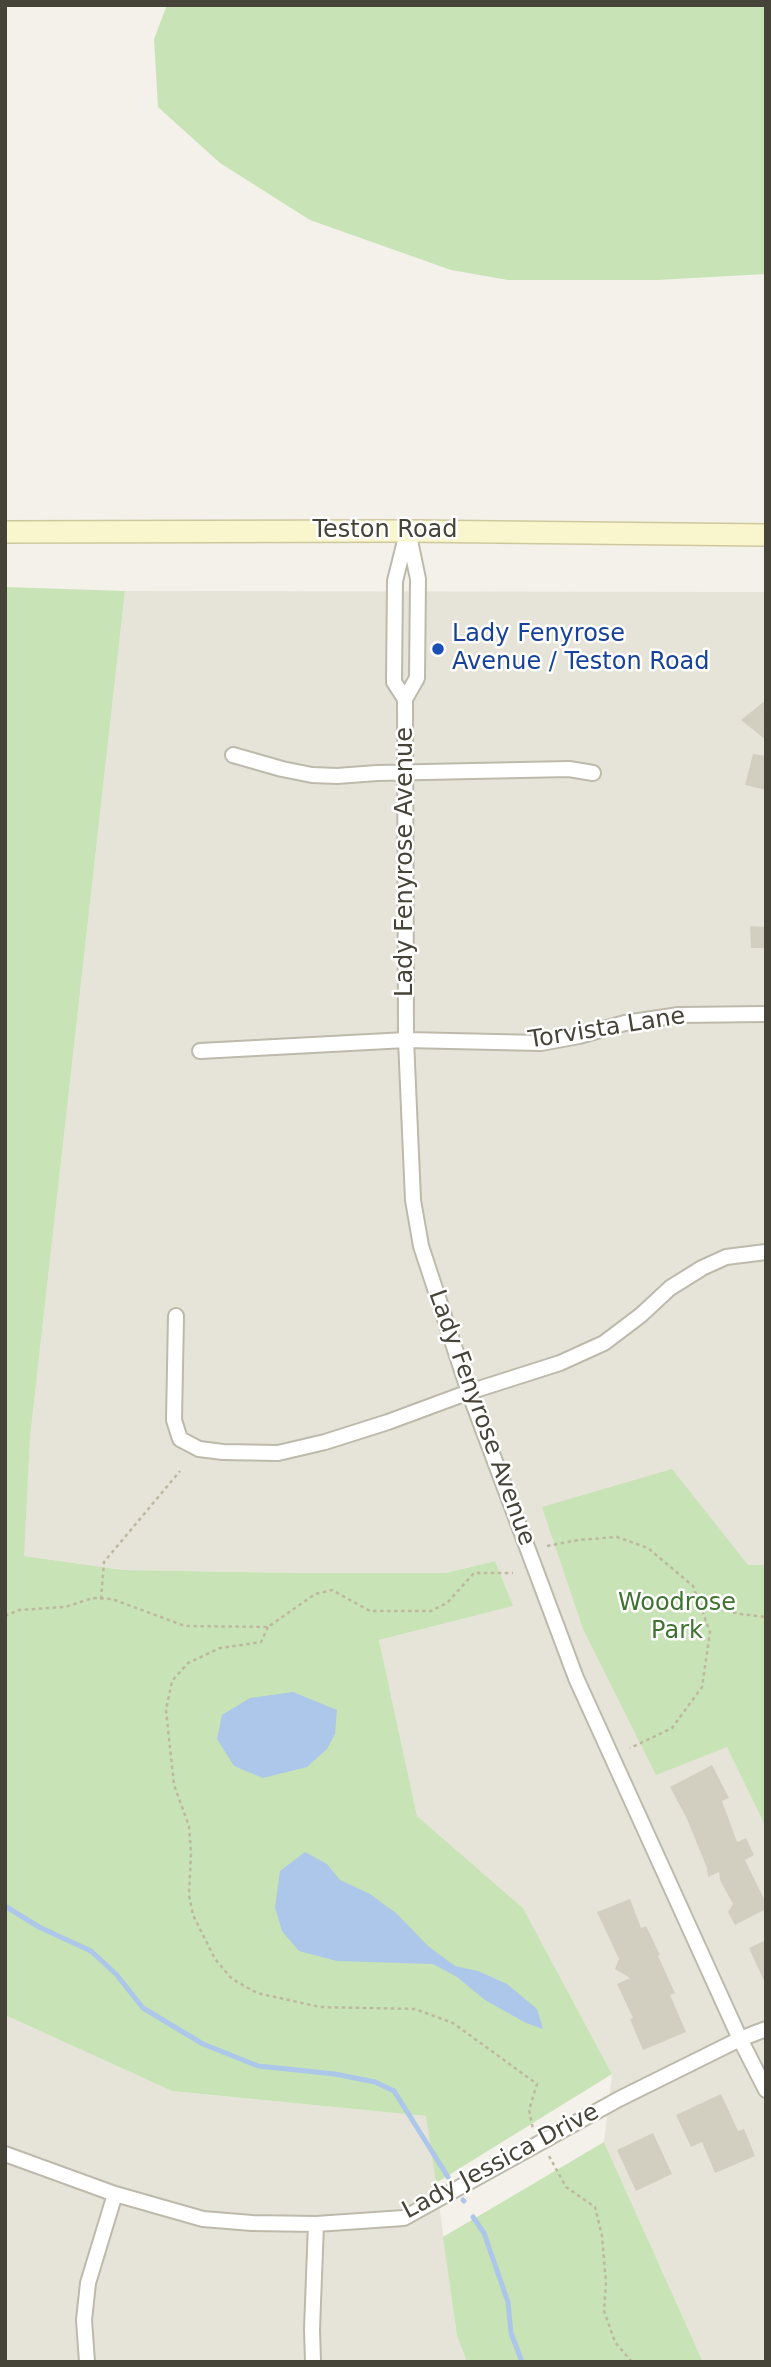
<!DOCTYPE html>
<html>
<head>
<meta charset="utf-8">
<style>
  body { margin:0 }
  #map { position:relative; width:771px; height:2367px; overflow:hidden; background:#f3f1e9; font-family:"DejaVu Sans",sans-serif }
  canvas { display:block }
  .frame { position:absolute; inset:0; border:7px solid #464338; pointer-events:none }
</style>
</head>
<body>
<div id="map">
<canvas width="771" height="2367"></canvas>
<div class="frame"></div>
</div>
<script>
const g = document.querySelector('canvas').getContext('2d');
g.lineJoin = 'round';
function fill(path, color) {
  g.fillStyle = color;
  g.fill(path, 'evenodd');
}
function strokePath(path, color, width, dash) {
  g.strokeStyle = color;
  g.lineWidth = width;
  g.lineCap = dash ? 'butt' : 'round';
  g.setLineDash(dash || []);
  g.stroke(path);
}
function label(font, color, halo, rows, align = 'center') {
  g.font = font + ' "DejaVu Sans",sans-serif';
  g.lineWidth = 5;
  g.setLineDash([]);
  g.textBaseline = 'middle';
  g.strokeStyle = halo;
  g.fillStyle = color;
  for (const [text, x, y, turn = 0] of rows) {
    g.save();
    g.translate(x, y);
    g.rotate((+turn || 0) * Math.PI / 180);
    g.textAlign = isNaN(turn) ? turn : align;
    if (halo) g.strokeText(text, 0, 0);
    g.fillText(text, 0, 0);
    g.restore();
  }
}
fill(new Path2D(`
  M125,591L766,592V2362H703L604,2142L612,2074L523,1908L417,1816L379,1640L512,1606L495,1561L446,1573H301L123,1570L23,1556L30,1438Z
  M5,2015L172,2091L427,2116L457,2336L467,2362H5Z`), '#e6e4d8');
fill(new Path2D(`
  M167,5H766V274L657,280H508L451,270L310,220L220,163L158,107L154,39Z
  M5,587L125,591L30,1438L24,1556L123,1570L301,1573H446L495,1561L513,1606L379,1640L417,1816L523,1908L612,2074L436,2183L426,2116L172,2091L5,2015Z
  M672,1469L748,1565H766V1827L727,1747L656,1775L583,1629L542,1507Z
  M604,2142L703,2362H467L457,2336L443,2237Z`), '#c8e3b6');
fill(new Path2D(`
  M293,1692L337,1710L335,1734L327,1749L307,1767L263,1778L234,1766L217,1739L222,1715L250,1698Z
  M305,1852L327,1864L340,1880L370,1894L397,1914L428,1946L455,1966L478,1971L507,1984L537,2009L543,2029L526,2023L485,2000L457,1977L433,1964L337,1961L299,1951L282,1931L275,1907L280,1871Z`), '#acc7e9');
strokePath(new Path2D(`
  M5,1906L39,1927L91,1951L116,1974L143,2008L203,2044L258,2066L335,2074L375,2082L394,2091L448,2177
  M463,2200L464,2201
  M473,2217L484,2233L508,2302L511,2333L522,2362`), '#acc7e9', 5);
fill(new Path2D(`
  M766,700V740L741,720Z
  M753,754L766,756V790L745,785Z
  M750,926L766,927V948H751Z
  M712,1765L729,1798L722,1801L737,1842L746,1838L754,1855L745,1860L766,1903V1909L735,1925L728,1912L733,1904L720,1880L719,1872L708,1877L707,1868L687,1819L670,1787Z
  M630,1899L641,1928L646,1926L660,1955L658,1956L675,1993L670,1995L686,2032L643,2050L630,2019L633,2018L617,1984L630,1978L615,1969L619,1959L597,1912Z
  M766,1940V1985L749,1948Z
  M721,2094L738,2131L744,2129L755,2156L715,2173L702,2142L691,2147L676,2115Z
  M653,2133L672,2174L636,2191L617,2150Z`), '#d3cfc0');
const minor = new Path2D(`
  M408,531L418,579L417,678L405,699L406,1040L413,1200L421,1246L469,1392L576,1678L740,2039L766,2090
  M405,699L394,682L395,581L407,533
  M233,755L282,769L312,775L337,776L377,773L569,769L593,773
  M200,1051L406,1040L541,1043L579,1036L625,1023L679,1015L766,1014
  M176,1316L174,1420L180,1439L199,1449L223,1452L278,1453L325,1442L388,1422L469,1392L560,1363L604,1343L641,1315L670,1288L702,1268L726,1257L766,1252
  M5,2154L115,2194L203,2219L252,2223L316,2224L404,2218L619,2099L740,2039L766,2029
  M87,2362L84,2320L88,2283L115,2194
  M313,2362L312,2329L316,2224`);
const secondary = new Path2D(`
  M5,532L408,531L766,535`);
strokePath(minor, '#bdbaac', 18);
strokePath(secondary, '#cec89d', 24);
strokePath(new Path2D(`
  M547,1546L578,1540L617,1537L648,1548L693,1586L710,1632L702,1687L672,1728L630,1748
  M101,1599L104,1562L180,1471
  M699,1604L741,1614L766,1617
  M5,1616L19,1610L65,1607L93,1598L112,1599L185,1626L268,1627L315,1594L332,1590L370,1611H431L447,1603L474,1573H513
  M268,1627L261,1642L220,1648L188,1663L172,1681L166,1710L174,1785L189,1826L191,1853L189,1895L193,1915L215,1959L232,1979L257,1993L320,2007L415,2009L453,2023L537,2084L529,2110L533,2129
  M549,2156L566,2187L595,2207L602,2236L606,2283L604,2311L615,2342L632,2362`), '#beb89f', 2.5, [3.5, 3.5]);
strokePath(minor, '#fff', 14);
strokePath(secondary, '#f9f5cd', 21);
for (const [x, y, r, color] of [
  [438,649,7,"#1a4fb4"]
]) {
  const dot = new Path2D();
  dot.arc(x, y, r, 0, 2 * Math.PI);
  g.fillStyle = color;
  g.fill(dot);
  strokePath(dot, '#fff', 2.5);
}
label('24px', '#464338', '#fff', [
  ["Teston Road",385,531],
  ["Lady Fenyrose Avenue",406,862,-90],
  ["Torvista Lane",607,1029,-9],
  ["Lady Fenyrose Avenue",481,1418,70],
  ["Lady Jessica Drive",501,2162,-28]
]);
label('24px', '#164399', '#fff', [
  ["Lady Fenyrose",452,635],
  ["Avenue / Teston Road",452,663]
], 'left');
label('24px', '#407231', '#fff', [
  ["Woodrose",677,1604],
  ["Park",677,1632]
]);
</script>
</body>
</html>
